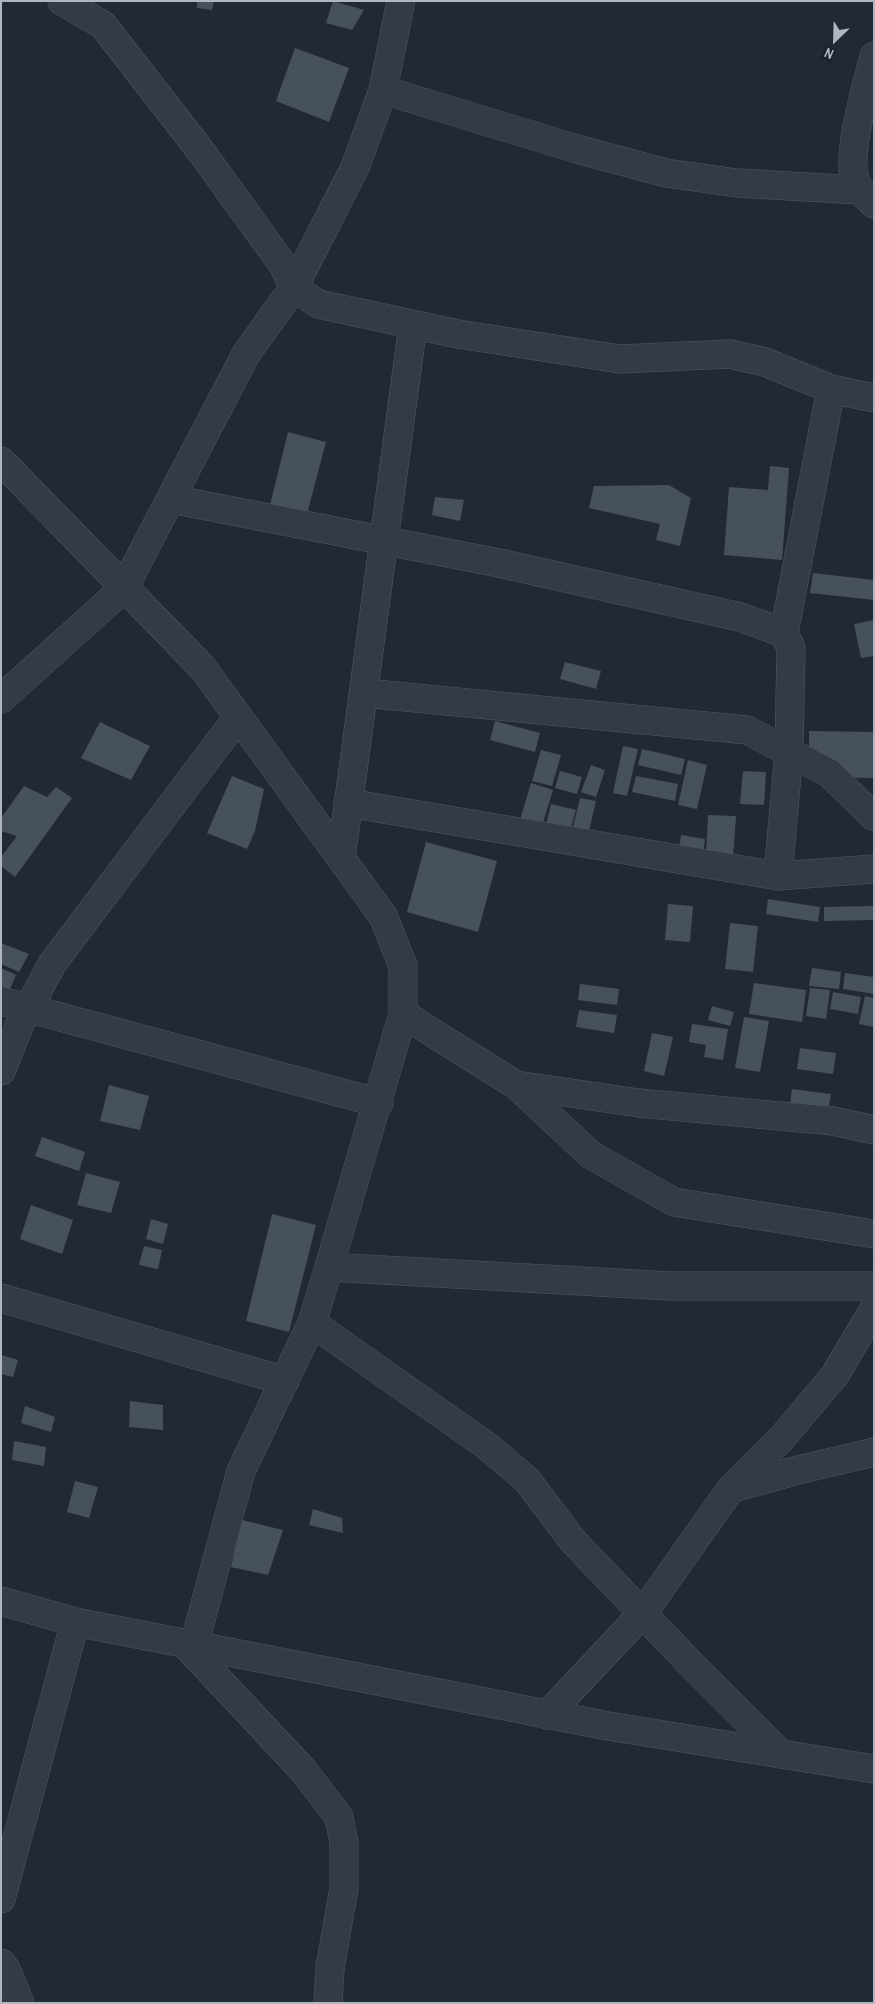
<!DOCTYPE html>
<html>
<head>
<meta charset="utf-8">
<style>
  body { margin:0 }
  #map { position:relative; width:875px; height:2004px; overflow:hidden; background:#212934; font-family:"Archivo Narrow",sans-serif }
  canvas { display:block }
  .frame { position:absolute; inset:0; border:2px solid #aeb6c2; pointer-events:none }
  .north { position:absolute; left:810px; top:15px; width:50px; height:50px; -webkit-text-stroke:4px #192029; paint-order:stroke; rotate:204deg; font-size:14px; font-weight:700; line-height:20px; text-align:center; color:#aeb6c2 }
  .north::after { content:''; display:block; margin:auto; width:18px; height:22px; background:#aeb6c2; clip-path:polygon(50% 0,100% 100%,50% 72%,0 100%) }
</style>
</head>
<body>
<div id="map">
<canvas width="875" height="2004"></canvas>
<div class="frame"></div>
<div class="north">N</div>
</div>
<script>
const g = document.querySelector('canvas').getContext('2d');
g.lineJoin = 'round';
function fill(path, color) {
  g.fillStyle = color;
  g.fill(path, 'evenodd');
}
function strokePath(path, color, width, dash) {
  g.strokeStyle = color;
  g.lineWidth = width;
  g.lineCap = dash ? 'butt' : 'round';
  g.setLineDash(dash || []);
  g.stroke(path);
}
fill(new Path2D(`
  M197,1H214L212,10L197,8Z
  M333,1L364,10L352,30L326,23Z
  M295,48L349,68L329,122L276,101Z
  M288,432L326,442L307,514L270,505Z
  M770,466L789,468L782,560L724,555L729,487L768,490Z
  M669,485L691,498L680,546L656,540L660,524L589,508L594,486Z
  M435,497L464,500L460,521L432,515Z
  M813,573L874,580V600L810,593Z
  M874,620V656L861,658L854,624Z
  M565,662L601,671L596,689L560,679Z
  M495,721L540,733L535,752L490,740Z
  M100,722L150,746L131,780L81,758Z
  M809,731L874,732V778L809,777Z
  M623,746L638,749L627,796L613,793Z
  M642,749L685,759L681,775L638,765Z
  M541,750L561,755L552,786L532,781Z
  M688,760L707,765L697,809L678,805Z
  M591,765L605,770L596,797L581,792Z
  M560,771L582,777L577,794L555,788Z
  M743,771L766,772L764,805L740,804Z
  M232,776L264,789L255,831L247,849L207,833Z
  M636,776L678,784L675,801L632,792Z
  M531,783L553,790L542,826L520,820Z
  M24,786L47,797L56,787L72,798L15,877L1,866V857L17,836L1,831V818Z
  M580,798L596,801L588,835L572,831Z
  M551,804L576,810L570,831L546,825Z
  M708,815L736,816L733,858L706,857Z
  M681,835L705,839L702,861L678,857Z
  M426,842L497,861L478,932L407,912Z
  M768,899L820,907L818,922L766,914Z
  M668,904L693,906L690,942L665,940Z
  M874,906V920L824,921V907Z
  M730,923L758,926L753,972L725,969Z
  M1,943L29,954L19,972L1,964Z
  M1,968L16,975L10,989L1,986Z
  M812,968L841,972L839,989L809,986Z
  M845,973L874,977V994L843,989Z
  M754,983L806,990L802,1022L749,1014Z
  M580,984L619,989L617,1005L578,1000Z
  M810,988L830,990L826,1019L806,1016Z
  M833,992L861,997L858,1014L830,1009Z
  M865,996L874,998V1027L859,1024Z
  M712,1006L734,1012L730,1026L708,1020Z
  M579,1010L617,1015L614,1033L576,1027Z
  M744,1017L769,1021L760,1072L735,1068Z
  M692,1024L728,1029L723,1060L704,1057L706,1045L689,1042Z
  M652,1033L673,1037L664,1076L644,1071Z
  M800,1048L836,1053L833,1074L797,1069Z
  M109,1085L149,1096L140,1130L100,1121Z
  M792,1089L831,1094L828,1111L790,1105Z
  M42,1137L85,1152L79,1171L35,1156Z
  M86,1173L120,1182L111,1213L77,1205Z
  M31,1205L73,1220L62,1254L20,1239Z
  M272,1214L316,1225L289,1332L246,1321Z
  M151,1219L168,1224L163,1244L146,1239Z
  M144,1246L162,1250L158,1269L139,1265Z
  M1,1355L18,1360L13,1377L1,1374Z
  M130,1401L163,1405V1430L129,1427Z
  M25,1406L55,1417L51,1432L21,1423Z
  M14,1441L46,1447L44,1466L12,1460Z
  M75,1481L98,1487L89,1518L67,1512Z
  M313,1509L342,1518L343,1533L309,1525Z
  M242,1520L283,1530L268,1575L231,1567Z`), '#47515d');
const minor = new Path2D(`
  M62,1L103,25L200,150L283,265L294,287L318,304L458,334L620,359L730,354L765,362L831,389L874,398
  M874,56C867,85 846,154 855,180C858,191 866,196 874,204
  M383,90L577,149L666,173L737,183L859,190
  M1,461L202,667L383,916L403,966V1014L329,1267L312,1323L241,1471L194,1645
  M171,499L499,563L740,617L784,633L791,648L789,751L778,876
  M784,633L831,389
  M364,693L747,730L829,773L874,817
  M1,699L124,588L246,354L294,287L356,165L383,90L401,1
  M348,803L778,876L874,869
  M341,858L413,325
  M1,1001L379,1103
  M403,1014L516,1085L639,1103L833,1121L874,1130
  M1,1071L19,1026L52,964L238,717
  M516,1085L591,1155L674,1202L874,1234
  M329,1267L670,1286H874
  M1,1298L285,1381
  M312,1323L487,1446L527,1480L573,1541L689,1662L781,1754
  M733,1488L798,1470L874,1452
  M1,1601L75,1622L608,1726L874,1769
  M184,1643L303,1770L339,1817L344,1843V1888L330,1968L328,2003
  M547,1715L643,1613L730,1490L781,1439L835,1375L874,1309
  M1,1899L75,1622
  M1,1963L6,1969L20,2003`);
strokePath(minor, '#515963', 29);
strokePath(minor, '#343b45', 28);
</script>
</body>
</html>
